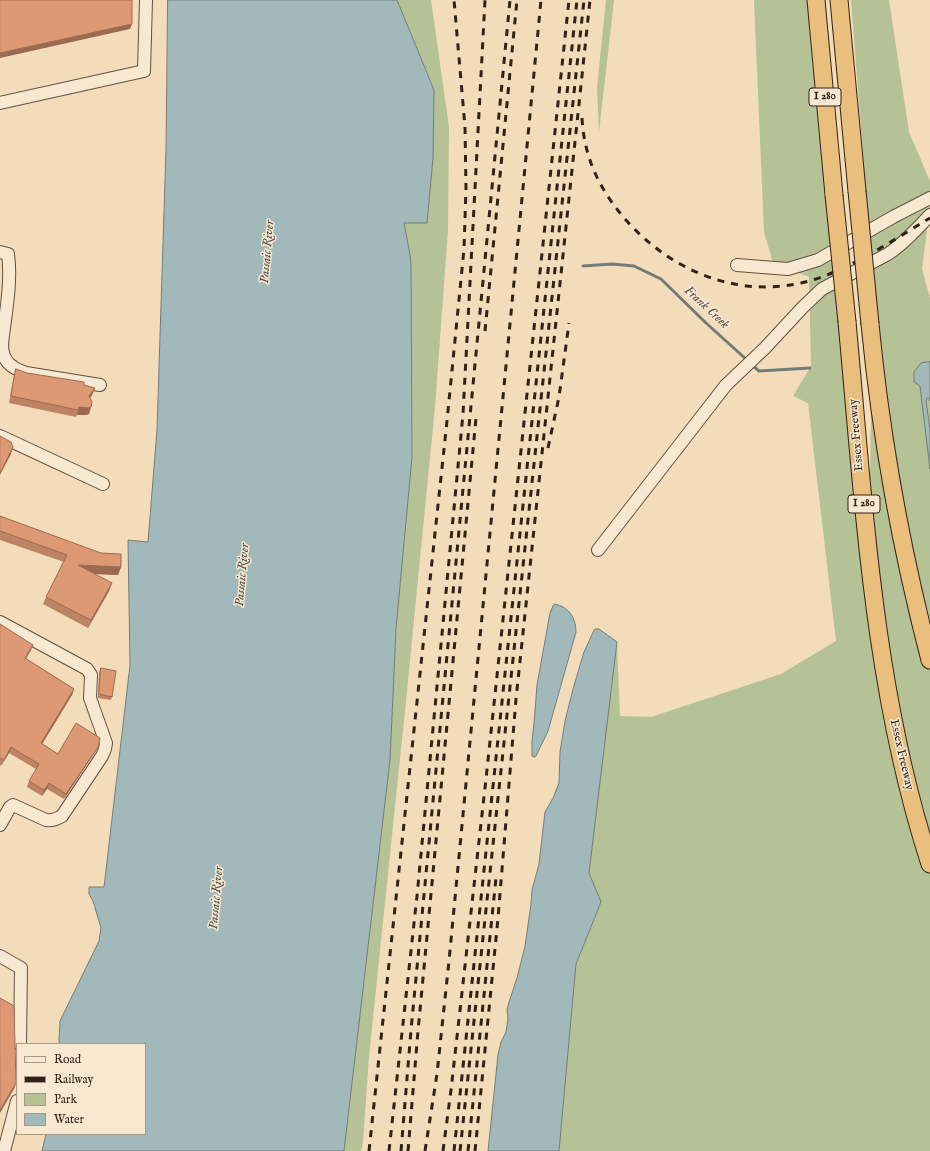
<!DOCTYPE html>
<html>
<head>
<meta charset="utf-8">
<style>
  body { margin:0 }
  #map { position:relative; width:930px; height:1151px; overflow:hidden; background:#f3dcba; font-family:"IM FELL English",serif }
  canvas { display:block }
  .legend { position:absolute; left:16px; top:1043px; width:130px; height:92px; box-sizing:border-box; background:#f7e8d2; border:1px solid #a89887; margin:0; padding:5px 7px; list-style:none; font-size:12px; color:#312117 }
  .legend li { display:flex; align-items:center; gap:8px; height:20px }
  .legend b { width:20px; border:1px solid #a89887 }
</style>
</head>
<body>
<div id="map">
<canvas width="930" height="1151"></canvas>
<ul class="legend">
<li><b style="height:5px;background:#f7e8d2"></b>Road</li>
<li><b style="height:5px;background:#312117"></b>Railway</li>
<li><b style="height:11px;background:#b4c295"></b>Park</li>
<li><b style="height:11px;background:#a1b9bb"></b>Water</li>
</ul>
</div>
<script>
const g = document.querySelector('canvas').getContext('2d');
g.lineJoin = 'round';
function fill(path, color) {
  g.fillStyle = color;
  g.fill(path, 'evenodd');
}
function strokePath(path, color, width, dash) {
  g.strokeStyle = color;
  g.lineWidth = width;
  g.lineCap = dash ? 'butt' : 'round';
  g.setLineDash(dash || []);
  g.stroke(path);
}
function label(font, color, halo, rows, align = 'center') {
  g.font = font + ' "IM FELL English",serif';
  g.lineWidth = 3;
  g.setLineDash([]);
  g.textBaseline = 'middle';
  g.strokeStyle = halo;
  g.fillStyle = color;
  for (const [text, x, y, turn = 0] of rows) {
    g.save();
    g.translate(x, y);
    g.rotate((+turn || 0) * Math.PI / 180);
    g.textAlign = isNaN(turn) ? turn : align;
    if (halo) g.strokeText(text, 0, 0);
    g.fillText(text, 0, 0);
    g.restore();
  }
}
fill(new Path2D(`
  M397,0H431L449,127L448,230L435,407L405,711L369,1056L363,1143L361,1151H344L390,760L396,629L412,457L411,265L410,255L404,222L427,223L433,158L434,90Z
  M606,0H614L599,132L597,88Z
  M754,0H810L869,541L873,282L851,0H889L909,132L930,181V207L922,269L930,298V1151H559L576,964L601,903L589,873L617,642L620,716L651,717L781,674L836,641L808,403L793,396L811,366L809,277L773,263L764,232Z`), '#b4c295');
const water = new Path2D(`
  M168,0H397L434,90L433,158L427,223H404L410,255L411,265L412,457L396,629L390,760L344,1151H42L46,1134H145V1044H59V1041L60,1021L99,941L101,928L93,901L89,894V887H104L130,665L128,540L148,542L157,430L166,150Z
  M930,362V401L929,398H927L926,401L930,429V469L920,386L914,382V372L921,363Z
  M555,604C569,607 576,618 576,632L548,731L536,756L534,757L532,756V740L534,724L537,685L550,613L553,606Z
  M595,629H599L617,642L589,873L601,902L576,964L559,1151H488L498,1055L501,1042L506,1032L508,1019L507,1010L509,1002L517,978L525,946L531,904L532,890L539,864L545,812L553,798L559,783L560,752L565,721L573,689L584,652Z`);
fill(water, '#a1b9bb');
strokePath(water, '#747c79', 1);
strokePath(new Path2D(`
  M583,266L612,264L634,266L661,279L706,323L747,360
  M751,364L759,371L810,368`), '#747c79', 3);
const minor = new Path2D(`
  M0,103L144,71L146,0
  M0,252L8,254C12,284 5,315 2,344C2,361 11,368 26,373L100,385
  M737,265L788,269L818,260L893,217L930,198
  M0,436L103,484
  M598,550L726,385L765,348L803,307L822,289L888,254C904,243 917,229 930,215
  M0,622L87,669L91,675L90,698L106,743L105,749L102,756L62,816C57,819 52,821 46,820L13,805L10,807L0,825
  M0,956L21,968L20,1044
  M4,1151L17,1101`);
const highway = new Path2D(`
  M816,0L834,195
  M839,0L857,191
  M847,322C864,504 873,689 930,864
  M870,324C881,438 901,549 930,660`);
strokePath(minor, '#625040', 14);
strokePath(highway, '#312117', 19);
strokePath(minor, '#f7e8d2', 12);
strokePath(highway, '#eabe7d', 17);
strokePath(new Path2D(`
  M582,118C584,158 600,190 625,219C669,269 734,298 801,283C846,273 891,241 930,218
  M485,331L517,0
  M548,448L559,397L569,323
  M369,1151L447,421L464,249L466,188L465,127L454,0
  M389,1151L417,896L463,414L485,0
  M401,1151L411,1030L510,0
  M408,1151L418,1031L476,418
  M425,1151L437,1074L449,961L541,0
  M443,1151L451,1090L486,779L569,0
  M454,1151L577,0
  M460,1151L584,0
  M468,1151L496,878
  M475,1151L498,918L516,699L590,0`), '#312117', 3, [7, 7]);
const highwayBridge = new Path2D(`
  M857,191L870,324
  M834,195L847,322`);
strokePath(highwayBridge, '#312117', 19, []);
strokePath(highwayBridge, '#eabe7d', 17);
fill(new Path2D(`
  M16,369L27,373L95,388L92,395L90,398L91,407L89,414L86,415H77L76,417L9,403L14,376Z
  M0,516L121,567L118,575L94,574L112,583L109,591L88,628L43,604L46,597L64,562L0,540Z
  M0,624L31,650L26,659L74,689L72,695L42,744L58,754L95,752L64,799L47,789L42,796L27,787L29,781L36,769L9,753L1,766L0,765Z
  M101,668L112,697L111,700L98,698L99,672Z`), '#be8364');
fill(new Path2D(`
  M132,24L130,29L0,58V53Z
  M95,388L92,395L86,404L89,396Z
  M79,407H91L89,414L86,415H77Z
  M13,447L11,454L0,475V473Z
  M78,565L121,567L118,575L75,573Z
  M112,583L109,591L88,628L91,620Z
  M33,645L31,650L22,664L25,658Z
  M74,689L72,695L39,749L41,743Z
  M11,747L9,753L1,766L4,760Z
  M98,747L95,752L64,799L66,794Z
  M49,783L47,789L42,796L44,790Z
  M16,1083L14,1089L0,1113V1110Z`), '#9b6a51');
const building = new Path2D(`
  M0,0H132V24L0,53Z
  M16,369L27,373L84,382V385L95,388L89,396L92,402L91,407L88,408L79,407L78,410L11,396Z
  M0,436L11,442L13,447L0,473Z
  M0,516L101,553L121,554V567L78,565L112,583L91,620L46,597L67,555L0,531Z
  M0,624L33,645L25,658L74,689L41,743L58,754L76,723L100,738L98,747L66,794L49,783L44,790L29,781L39,764L11,747L4,760L0,758Z
  M101,668L116,671L112,697L99,694Z
  M0,998L14,1006L16,1083L0,1110Z`);
fill(building, '#dd9874');
strokePath(building, '#9b6a51', 1);
for (const [x, y, w] of [
  [825,97,32],
  [864,504,32]
]) {
  const box = new Path2D();
  box.roundRect(x - w / 2, y - 9, w, 18, 3);
  g.fillStyle = '#f7e8d2';
  g.fill(box);
  strokePath(box, '#312117', 1);
}
label('bold 11px', '#312117', null, [
  ["I 280",825,97],
  ["I 280",864,504]
]);
label('12px', '#312117', '#f7e8d2', [
  ["Essex Freeway",857,435,-95],
  ["Essex Freeway",901,755,77]
]);
label('italic 13px', '#534f48', '#f7e8d2', [
  ["Passaic River",268,252,-85],
  ["Frank Creek",706,308,43],
  ["Passaic River",243,575,-85],
  ["Passaic River",217,898,-85]
]);
</script>
</body>
</html>
